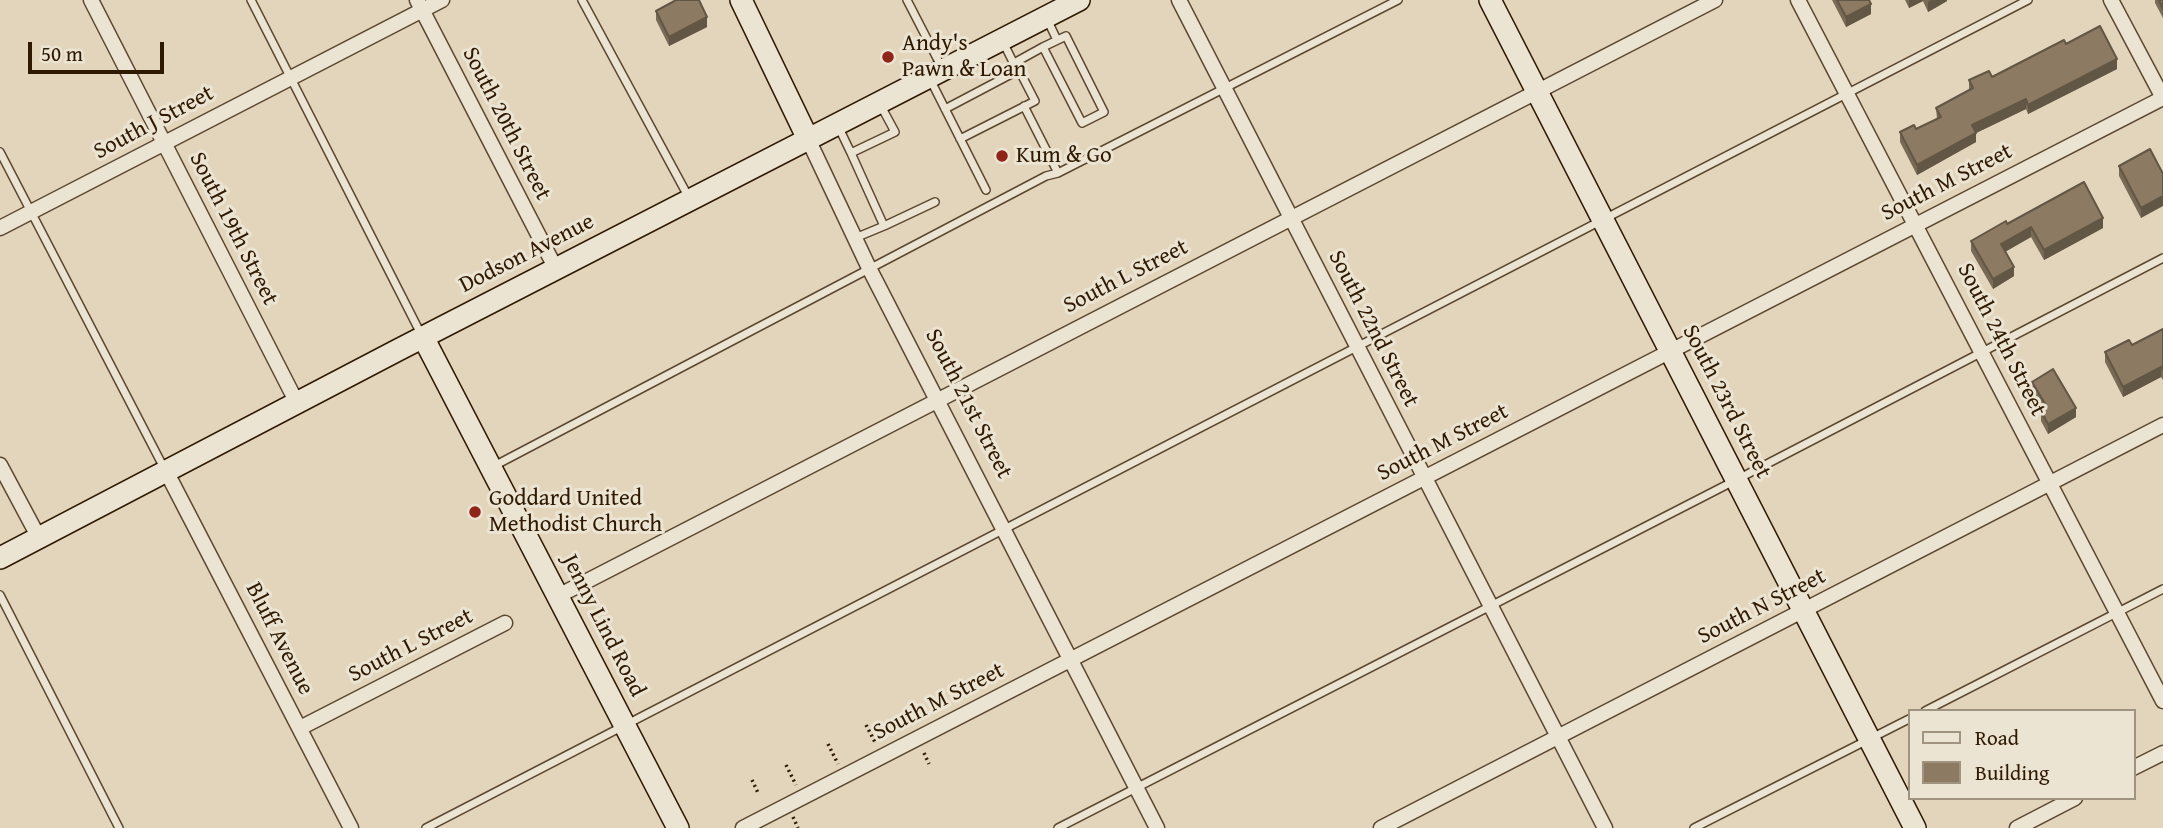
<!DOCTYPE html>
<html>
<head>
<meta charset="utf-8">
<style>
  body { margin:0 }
  #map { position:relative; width:2163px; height:828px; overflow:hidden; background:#e2d5bc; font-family:"Gentium Book Plus",serif }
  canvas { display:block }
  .legend { position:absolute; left:1908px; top:709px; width:228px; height:91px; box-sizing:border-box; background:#ece4d3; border:2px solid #a0937f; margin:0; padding:9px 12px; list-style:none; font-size:21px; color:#2f1900 }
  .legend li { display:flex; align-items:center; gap:14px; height:35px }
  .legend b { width:35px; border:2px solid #a0937f }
  .scale { position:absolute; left:28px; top:42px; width:136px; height:32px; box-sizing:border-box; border:4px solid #2f1900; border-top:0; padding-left:9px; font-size:21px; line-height:24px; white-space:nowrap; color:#2f1900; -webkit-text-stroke:5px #ece4d3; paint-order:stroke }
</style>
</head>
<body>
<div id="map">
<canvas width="2163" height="828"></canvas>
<ul class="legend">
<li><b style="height:9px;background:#ece4d3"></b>Road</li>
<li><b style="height:19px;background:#8c7b62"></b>Building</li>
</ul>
<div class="scale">50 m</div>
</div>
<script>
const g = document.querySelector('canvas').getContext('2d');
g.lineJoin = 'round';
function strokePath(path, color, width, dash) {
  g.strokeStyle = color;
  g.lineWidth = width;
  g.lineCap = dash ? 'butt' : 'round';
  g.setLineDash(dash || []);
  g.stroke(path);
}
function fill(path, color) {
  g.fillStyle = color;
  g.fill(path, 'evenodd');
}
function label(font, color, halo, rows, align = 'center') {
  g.font = font + ' "Gentium Book Plus",serif';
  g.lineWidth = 6;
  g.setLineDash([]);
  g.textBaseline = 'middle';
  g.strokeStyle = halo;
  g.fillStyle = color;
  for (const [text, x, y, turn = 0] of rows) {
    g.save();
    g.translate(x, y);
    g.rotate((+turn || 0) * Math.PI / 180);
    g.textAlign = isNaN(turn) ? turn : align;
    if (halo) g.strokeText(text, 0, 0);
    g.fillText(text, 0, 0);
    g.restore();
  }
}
const lane = new Path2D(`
  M251,0L421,334
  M582,0L688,196
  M907,0L941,66
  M1047,19L1057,40
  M1002,40L1014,64
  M1014,63L1043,47L1082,123L1104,112L1066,36L1043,47
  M931,81L986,190
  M881,106L895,132L851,153L884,226L935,202
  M1024,106L1058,173
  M945,109L1019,70L1035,101L960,139
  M839,128L851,153
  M0,152L164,468
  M855,238L884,226
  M494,466L1046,176L1058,173L1398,0
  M0,595L119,828
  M1925,711L2163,589
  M426,828L2028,0
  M1058,828L1736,480L2163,258
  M1694,828L1909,719`);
const street = new Path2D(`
  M91,0L297,403
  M417,0L556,269
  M1179,0L1605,828
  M1798,0L2163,701
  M808,139L869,268L1157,828
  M0,228L442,0
  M0,465L39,538
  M166,471L351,828
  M558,596L1715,0
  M300,728L505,623
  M2133,768L2163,753
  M743,828L2163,98L2111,0
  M1381,828L2163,425
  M2017,828L2075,798`);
const secondary = new Path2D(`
  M741,0L808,139
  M1490,0L1915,828
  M423,337L678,828
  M0,558L398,350L1079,0`);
strokePath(lane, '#5c482f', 10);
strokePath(street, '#5c482f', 17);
strokePath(secondary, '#2f1900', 24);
strokePath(new Path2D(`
  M866,725L875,742
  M828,744L838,764
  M924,753L929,764
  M786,765L796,785
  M752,780L759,795
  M793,817L798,828`), '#2f1900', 3.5, [2, 3.5]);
strokePath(lane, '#ece4d3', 7);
strokePath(street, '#ece4d3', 14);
strokePath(secondary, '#ece4d3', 21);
fill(new Path2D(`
  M1832,0H1869L1871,14L1846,27Z
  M1905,0H1947V1L1928,12L1923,1L1909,8Z
  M2155,0H2163V18L2155,3Z
  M656,11L707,27L669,46L656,20Z
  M2066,44L2117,69L2028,114L2026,109L1976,133V142L1917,175L1900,142V132L1916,129L1937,119L1936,108L1969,91V80L1992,77Z
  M2119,166L2163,174L2141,218L2119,176Z
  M2007,224L2103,228L2044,260L2031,237L2005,252L2014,276L1993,289L1971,251V241Z
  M2163,329V380L2161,377L2123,397L2105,362V352L2132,345Z
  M2032,382L2076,417L2048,434L2041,421V411L2043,410L2032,392Z`), '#786a54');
fill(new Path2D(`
  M1909,0H1923V1L1909,8Z
  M1931,0H1947V1L1928,12V2Z
  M1871,4V14L1846,27V17Z
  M707,17V27L669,46V37Z
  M2117,59V69L2028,114V105Z
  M2026,99V109L1976,133V142L1917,175V165L1972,125Z
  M2163,196V206L2141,218V208Z
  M2103,218V228L2044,260V250Z
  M2031,227V237L2001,254V244Z
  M2014,267V276L1993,289V279Z
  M2161,367V377L2123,397V387Z
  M2076,408V417L2048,434V424Z`), '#625645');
const building = new Path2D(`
  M676,0H699L707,17L669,37L656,11Z
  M1837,0H1869L1871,4L1846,17Z
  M2159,0H2163V9Z
  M2100,26L2117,59L2028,105L2026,99L1972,125L1976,133L1917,165L1900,132L1914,125L1916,129L1941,117L1936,108L1973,88L1969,80L1989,71L1992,77L2064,40L2066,44Z
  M2150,149L2163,174V196L2141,208L2119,166Z
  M2084,182L2103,218L2044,250L2031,227L2001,244L2014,267L1993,279L1971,241L2006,221L2007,224Z
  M2163,329V370L2161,367L2123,387L2105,352L2129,340L2132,345Z
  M2053,369L2076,408L2048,424L2041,411L2047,407L2032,382Z`);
fill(building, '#8c7b62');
strokePath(building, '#625645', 2);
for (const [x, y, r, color] of [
  [888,57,7,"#8f2418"],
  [1002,156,7,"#8f2418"],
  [475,512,7,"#8f2418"]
]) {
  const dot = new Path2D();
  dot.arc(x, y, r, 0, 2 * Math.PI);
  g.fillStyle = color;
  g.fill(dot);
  strokePath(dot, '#ece4d3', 2.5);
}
label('23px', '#2f1900', '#ece4d3', [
  ["Andy's",902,44],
  ["Pawn & Loan",902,70],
  ["Kum & Go",1016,156],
  ["Goddard United",489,499],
  ["Methodist Church",489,525]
], 'left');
label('23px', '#2f1900', '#ece4d3', [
  ["South J Street",154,123,-28],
  ["South 20th Street",506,124,63],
  ["South M Street",1947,183,-27],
  ["South 19th Street",233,229,63],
  ["Dodson Avenue",527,254,-27],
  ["South L Street",1126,277,-27],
  ["South 22nd Street",1373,329,63],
  ["South 24th Street",2001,340,63],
  ["South 23rd Street",1726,402,63],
  ["South 21st Street",968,404,63],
  ["South M Street",1443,443,-27],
  ["South N Street",1762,607,-27],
  ["Jenny Lind Road",603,626,63],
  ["Bluff Avenue",279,639,63],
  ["South L Street",411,646,-27],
  ["South M Street",939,702,-27]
]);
</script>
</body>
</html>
